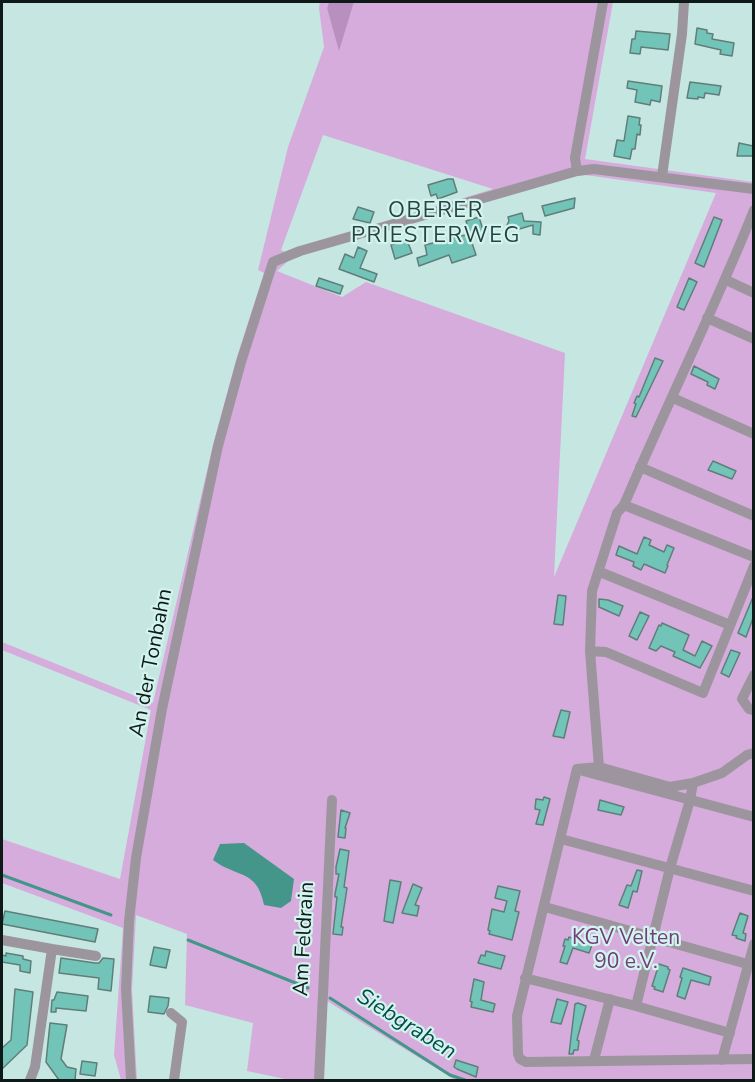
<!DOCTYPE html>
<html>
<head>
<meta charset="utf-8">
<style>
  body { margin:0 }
  #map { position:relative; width:755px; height:1082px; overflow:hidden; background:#c6e7e1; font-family:"Nunito Sans",sans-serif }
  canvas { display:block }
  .frame { position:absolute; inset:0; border:3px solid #0e1a18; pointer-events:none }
</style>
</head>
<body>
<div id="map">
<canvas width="755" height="1082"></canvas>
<div class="frame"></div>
</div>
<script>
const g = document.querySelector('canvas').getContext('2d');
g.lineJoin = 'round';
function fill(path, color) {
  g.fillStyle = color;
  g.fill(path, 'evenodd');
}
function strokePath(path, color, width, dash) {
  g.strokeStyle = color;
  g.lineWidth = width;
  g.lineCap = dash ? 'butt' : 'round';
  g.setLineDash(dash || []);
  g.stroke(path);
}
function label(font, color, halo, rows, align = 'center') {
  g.font = font + ' "Nunito Sans",sans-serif';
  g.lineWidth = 4.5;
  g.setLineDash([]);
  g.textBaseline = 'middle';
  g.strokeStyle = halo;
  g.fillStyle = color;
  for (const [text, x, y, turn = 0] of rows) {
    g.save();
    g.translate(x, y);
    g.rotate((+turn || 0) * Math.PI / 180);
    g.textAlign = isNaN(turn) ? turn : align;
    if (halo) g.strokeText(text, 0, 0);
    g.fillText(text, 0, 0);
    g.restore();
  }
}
fill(new Path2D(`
  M320,2H329L327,8L339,49L354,2H613L585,159L753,182V1080H455L327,1001L323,1080H290L247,1071L253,1023L185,1005L187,934L136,915L132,990L137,1080H121L114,1055L123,928L2,883V839L120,879L151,710L2,650V642L153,703L213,445L236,360L264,273L258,270L288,147L324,47L319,8ZM323,135L493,189L285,252L281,250ZM585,175L716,193L554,577L565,353L366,282L342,297L277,271L288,261L301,255L576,176Z`), '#d6acdc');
fill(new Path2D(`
  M329,2H354L339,51L327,8Z`), '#b88fbe');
fill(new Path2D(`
  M244,843L294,879L291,901L281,908L264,905C257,869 237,878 213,860L220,844Z`), '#44968b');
strokePath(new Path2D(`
  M2,875L111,915
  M188,940L308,988
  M330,998L450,1075L465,1080`), '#44968b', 3);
const building = new Path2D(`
  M697,28L707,30V33L713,34L712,39L734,43L732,56L720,54L721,50L695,44Z
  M636,31L670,34L668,50L641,47L640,54L630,53L632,39H635Z
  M628,81L662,86L660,102L651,100L650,105L635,102L637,90L627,88Z
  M690,82L721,86L719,95L705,93L704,98L698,97V99L687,98Z
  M628,116L640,118L639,125H641L640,135L637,134L635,149H632L630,159L614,156L617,140L624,141Z
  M739,143L753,146V156H737Z
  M448,179H453L457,192L438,199L436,194L431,196L428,185Z
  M575,198L574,208L545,216L542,206Z
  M358,207L374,212L370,223L353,219Z
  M522,213L524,221L541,222L540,235L533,234V225L516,230L515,227L507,225L509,221L508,217Z
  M479,217L484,233L471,237L466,221Z
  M714,217L722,220L704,267L695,263Z
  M469,234L476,255L452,263L449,255L419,266L417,258L427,255L425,245Z
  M407,240L412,253L395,259L391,245Z
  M358,247L367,251L360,268L377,274L374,282L339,269L345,254L354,258Z
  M319,278L343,286L340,294L316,286Z
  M689,278L697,282L684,310L677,307Z
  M655,358L663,361L636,417L632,416L636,404L634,403L637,396L639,397Z
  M694,366L719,379L715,389L707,385L708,382L691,374Z
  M713,461L736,471L732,479L708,470Z
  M644,537L651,540L649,545L664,552L667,545L674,548L667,565L668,566L665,573L644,564L641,570L633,566L634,562L616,555L619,546L637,554Z
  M558,595L566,596L563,625L554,624Z
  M753,597V618L746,637L738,633Z
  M599,599L608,600L623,606L619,616L599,607Z
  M640,612L649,616L637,640L629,636Z
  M662,623L689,635L683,650L695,656L702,641L712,646L700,668L673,656L675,652L661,646L656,651L649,648L659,625L661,626Z
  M731,650L740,653L729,677L721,673Z
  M561,710L570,712L564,738L553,736Z
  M544,797L550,799L543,825L536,824L540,810L535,809L536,799L543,800Z
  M600,800L624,807L621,815L598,810Z
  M341,810L350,813L345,828H346L345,838L338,837Z
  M340,849L349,851L344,887L347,888L341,927H343L342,935L333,934L337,897H335V894L339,874H336V867Z
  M637,870L642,871L637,892L633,891L628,908L619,905L627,885L631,886Z
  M390,880L401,882L393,923L384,921Z
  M413,884L422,888L415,905L419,906L417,916L402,913Z
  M498,886L520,891L515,911L519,912L512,940L489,934L490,931L488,930L492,909L504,912L507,901L495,898Z
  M5,911L98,929L95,942L2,924Z
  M740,913L748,916L743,933L746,934L745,941L736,938L737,936L732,935Z
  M569,937L592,945L589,953L573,948L567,964L560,962L565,946H563L565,939L568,940Z
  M154,947L170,950L166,968L150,965Z
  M486,951L505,956L501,969L478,963L481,955L485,956Z
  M6,953L23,956V959L31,961L30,973L20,971V965L2,962V955L6,956Z
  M61,958L95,963H99L103,958L114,959L111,991L98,989L99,978L59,973Z
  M659,964L668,967V969L670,970L663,992L654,989L655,987L652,986Z
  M683,968L711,977L709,985L691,980L685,999L677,996L682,978L680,977Z
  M474,979L484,982L481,1000L495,1004L493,1012L471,1007L472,1002L470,1001Z
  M15,989L33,992L27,1045L2,1069V1048L11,1040Z
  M57,992L88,996L86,1011L56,1008V1012H51L52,1000H54Z
  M150,996L169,998L168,1006L164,1014L148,1012Z
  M557,999L568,1002L561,1024L551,1022Z
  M578,1003L586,1006L577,1040L579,1041L578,1050H574L573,1054H569L575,1004Z
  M50,1023L67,1025L61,1059L67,1067L76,1069L75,1080H59L46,1062Z
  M456,1060L478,1067L476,1077L457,1069L454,1067Z
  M82,1061L97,1063L95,1076L80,1074Z`);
fill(building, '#73c4b8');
strokePath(building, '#607e79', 1.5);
strokePath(new Path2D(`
  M577,171L575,158L603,2
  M662,176L682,34L684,2
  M754,210C714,310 666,406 624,505L617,513L592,591L590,651L599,767L670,787L693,783L722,773L747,755L754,753
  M726,280L754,293
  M707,318L754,339
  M673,398L754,434
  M640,467L754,516
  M624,505L754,557
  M600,572L730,625
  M590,651L606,652L703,693L754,566
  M754,675L742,699L749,709L754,710
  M599,767L577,769L517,1016L518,1054L520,1059L526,1062L754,1059
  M583,771L754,817
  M561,839L754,891
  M545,907L754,966
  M2,940L52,949L35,1067L30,1080
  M52,949L96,956
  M525,978L636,1006L730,1033
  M636,1006L670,868L690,800L693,783
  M171,1013L182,1022L174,1080
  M594,1060L610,999
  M722,1060L754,944
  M131,1080L126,989L129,921L136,858L162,709L218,446L241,362L273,262L300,251L577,171L594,169L754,189
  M319,1080L332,800`), '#9d959e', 10);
label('21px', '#0e1a18', '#d3f4ee', [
  ["An der Tonbahn",152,663,-79],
  ["Am Feldrain",305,939,-87]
]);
label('21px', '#713e7a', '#d3f4ee', [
  ["KGV Velten",626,939],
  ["90 e.V.",626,963]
]);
g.letterSpacing = '1.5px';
label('22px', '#27433f', '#d3f4ee', [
  ["OBERER",436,212],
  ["PRIESTERWEG",436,237]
]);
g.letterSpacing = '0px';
label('italic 22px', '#024e47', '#d3f4ee', [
  ["Siebgraben",406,1025,32]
]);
</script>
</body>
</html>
